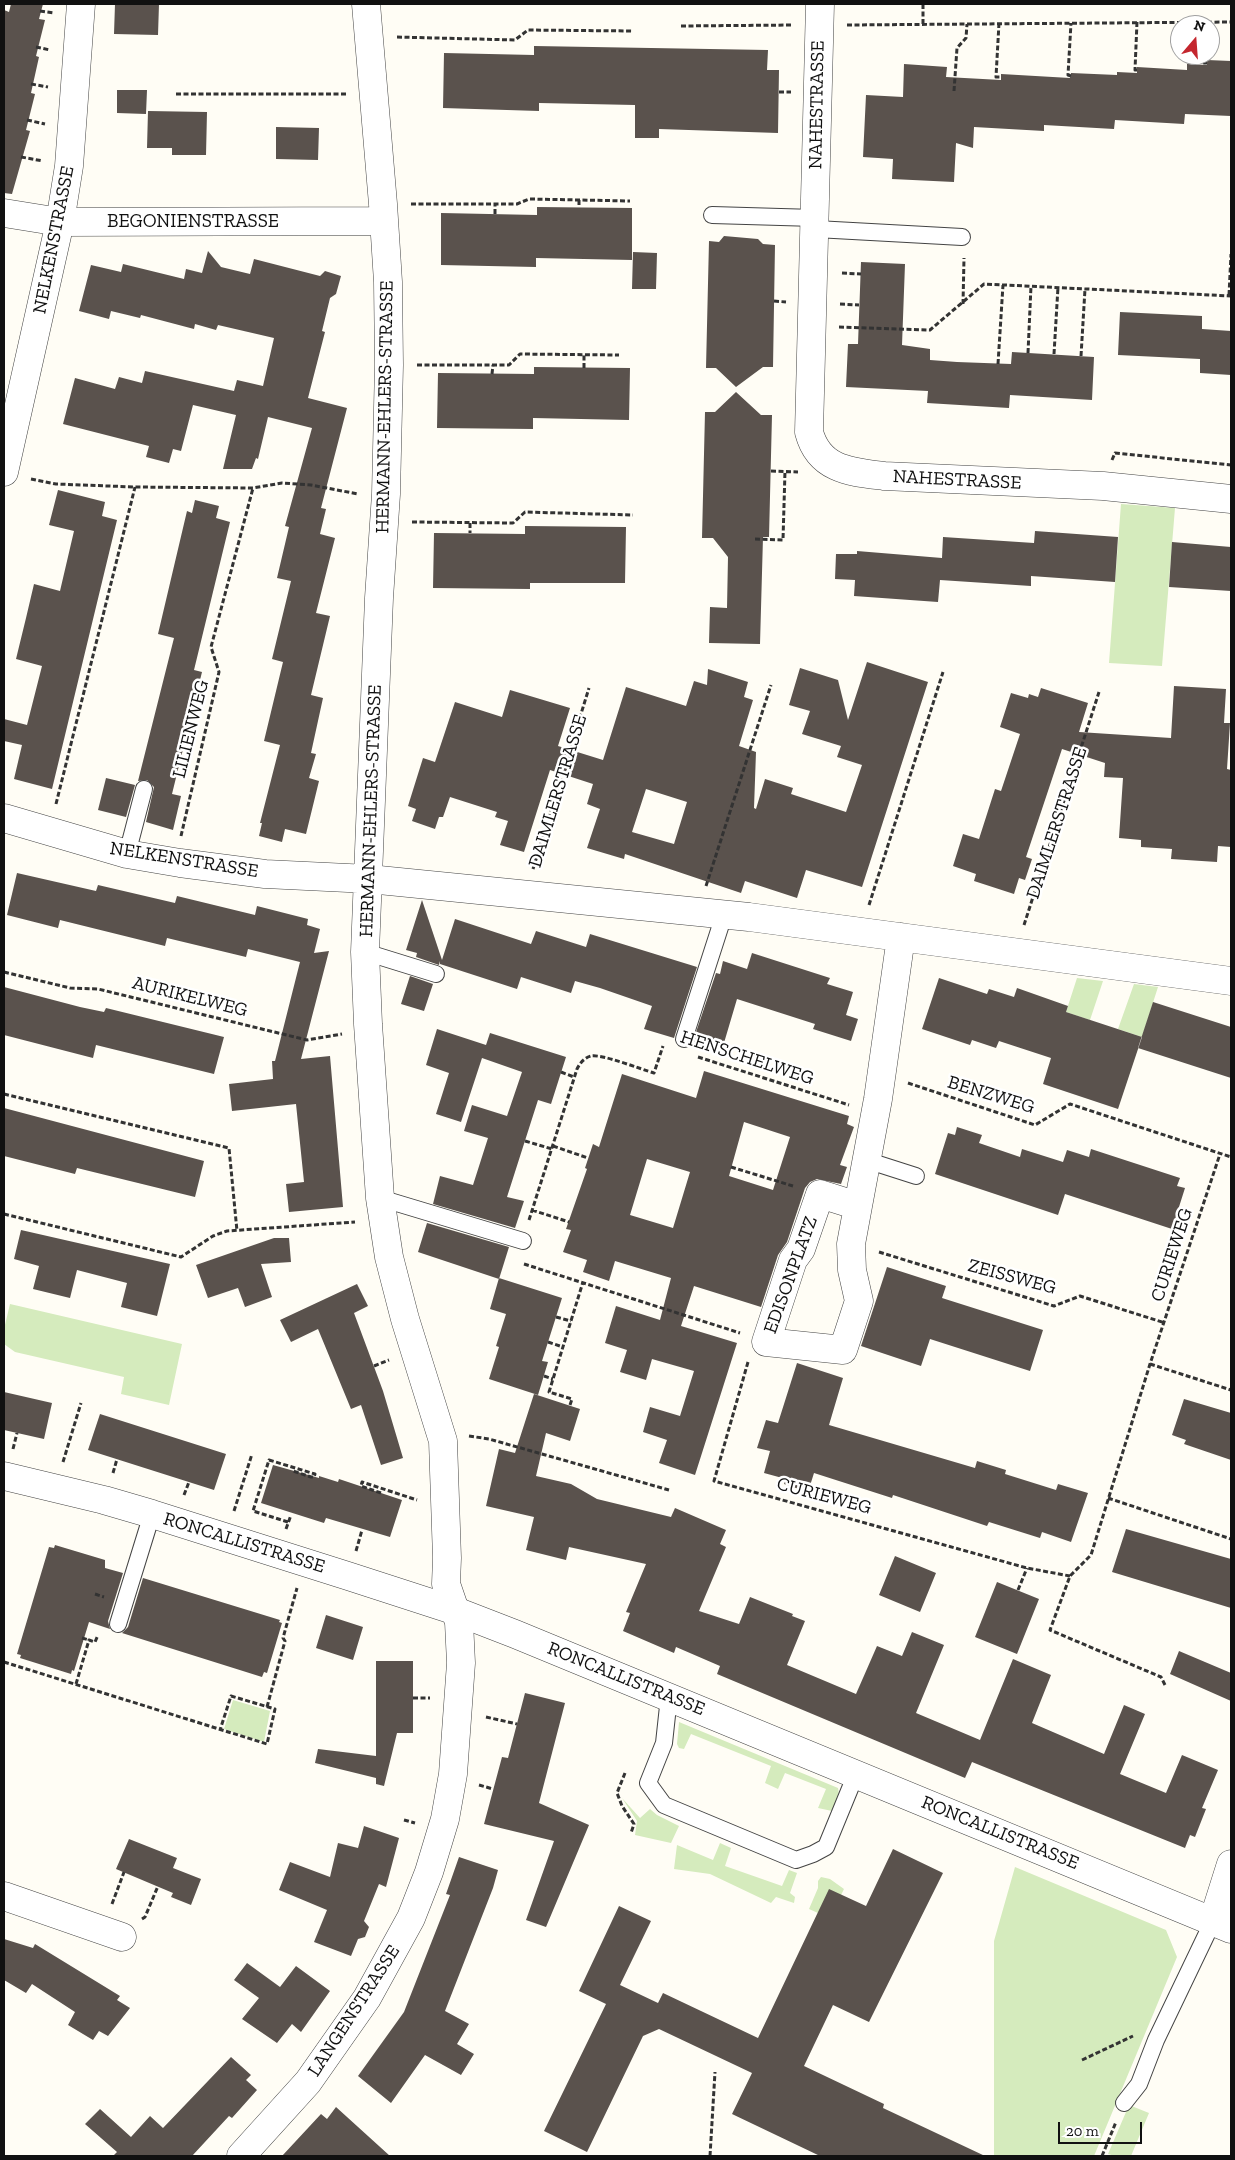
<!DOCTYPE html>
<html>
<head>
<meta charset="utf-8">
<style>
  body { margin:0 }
  #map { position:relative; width:1235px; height:2160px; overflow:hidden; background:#fffdf5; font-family:"Zilla Slab",serif }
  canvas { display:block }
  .frame { position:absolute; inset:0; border:5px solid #111; pointer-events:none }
  .north { position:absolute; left:1170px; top:15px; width:50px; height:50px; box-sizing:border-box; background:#fff; border:1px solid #a0a0a0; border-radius:50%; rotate:18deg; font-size:14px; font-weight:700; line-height:20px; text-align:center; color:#111 }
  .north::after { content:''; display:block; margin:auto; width:18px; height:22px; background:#c4262e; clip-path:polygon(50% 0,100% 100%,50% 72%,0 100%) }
  .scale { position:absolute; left:1058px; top:2122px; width:84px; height:22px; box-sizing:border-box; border:2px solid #111; border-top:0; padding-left:6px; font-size:15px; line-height:18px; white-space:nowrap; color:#111; -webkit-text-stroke:4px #fff; paint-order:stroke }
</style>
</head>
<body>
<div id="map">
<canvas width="1235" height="2160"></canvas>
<div class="frame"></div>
<div class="north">N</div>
<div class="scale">20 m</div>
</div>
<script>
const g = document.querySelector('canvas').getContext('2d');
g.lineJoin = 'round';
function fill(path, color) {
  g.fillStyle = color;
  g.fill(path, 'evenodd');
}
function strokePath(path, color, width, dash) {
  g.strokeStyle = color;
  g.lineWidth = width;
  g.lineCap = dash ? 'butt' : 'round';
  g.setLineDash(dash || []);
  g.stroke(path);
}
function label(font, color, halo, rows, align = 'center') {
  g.font = font + ' "Zilla Slab",serif';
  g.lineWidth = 5;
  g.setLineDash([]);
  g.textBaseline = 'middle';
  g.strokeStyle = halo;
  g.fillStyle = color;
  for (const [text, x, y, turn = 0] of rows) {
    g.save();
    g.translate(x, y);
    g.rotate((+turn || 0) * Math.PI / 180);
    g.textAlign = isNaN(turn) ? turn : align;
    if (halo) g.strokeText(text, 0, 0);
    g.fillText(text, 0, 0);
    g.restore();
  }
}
fill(new Path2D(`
  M1121,504L1175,508L1162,666L1109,663Z
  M1077,978L1103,981L1090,1020L1066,1012Z
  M1134,984L1158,987L1142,1037L1118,1029Z
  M10,1304L182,1344L169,1405L121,1394L124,1377L15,1352L4,1344V1329Z
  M233,1700L270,1711L264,1742L224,1729Z
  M679,1722L838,1788C840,1796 837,1804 832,1811L818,1808L826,1789L785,1773L778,1789L765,1783L771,1766L691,1734L684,1749L679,1748L677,1744Z
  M622,1798L640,1818L650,1809L657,1815L679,1826L671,1843L635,1835L637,1821Z
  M720,1843L731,1848L725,1866L782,1886L789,1870L797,1873L790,1893L795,1897L794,1903L776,1897L771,1903L710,1874L674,1869L677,1845L713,1860Z
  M1015,1867L1166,1930L1177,1957L1094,2156H994V1941Z
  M821,1877L830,1879L844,1889L841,1895L818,1913L809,1909L818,1888V1881Z
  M1129,2105L1149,2113L1131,2156H1115L1108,2154Z`), '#d5ebbd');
fill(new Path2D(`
  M11,4H43L39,19L45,20L36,56L39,57L31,93L35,94L26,130L30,131L12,194L4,193V10L9,12Z
  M115,4H159L158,35L114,34Z
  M534,46L768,50L767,70H779L778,133L659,129V138H635V105L539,103V111L443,108L444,53L534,55Z
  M1207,60L1231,61V116L1185,114L1184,124L1115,120L1114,129L1044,125V131L974,127L973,148L956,143L954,182L892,179L893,159L863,157L866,95L903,97L904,64L947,67L946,77L1001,80V74L1070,78L1071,73L1117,75V72L1137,73V67L1187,70V64L1207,65Z
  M117,90H147L146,114L117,113Z
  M148,111L207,112L206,155H172V148H147Z
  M276,127L319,128L318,160L276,159Z
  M537,207L632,208V260L536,258V267L441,265V213L537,215Z
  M724,236L758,239L763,244L775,245L773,367H763L736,387L716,368H706L709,241L719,242Z
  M208,251L221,267L250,274L254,259L320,276L325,271L341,276L336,294L330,298L322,331L325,332L308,398L347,408L321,508L326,509L320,534L335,538L316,613L330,616L311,695L323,698L311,753L316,754L309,778L319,781L306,834L285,829L282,842L259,836L262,823H260L280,745L264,741L283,662L272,659L291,581L277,578L289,527L285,526L312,428L268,417L258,459L256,458L252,469H223L236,415L193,405L181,451L173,449L169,463L146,457L149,446L63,424L75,378L115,389L119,377L142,383L145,371L234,391L237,380L263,386L274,338L218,325L216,330L195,324L194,329L141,315L140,318L111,311L109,319L79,311L91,265L121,272L123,264L184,279L186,269L202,273Z
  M633,252L657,253L656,289H632Z
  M861,262L905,264L902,345L930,349V360L957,362L1011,364L1012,352L1094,357L1092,400L1010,395L1009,408L927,403L928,391L846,387L848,344H858Z
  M1120,312L1202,316V329L1231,331V375L1200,373V359L1118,355Z
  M534,367L630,368L629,420L533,418V429L437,428L438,373L534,374Z
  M736,392L761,415H772L769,537H763L760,644L709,643L710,607L727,608L728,557L713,538H702L705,412H715Z
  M58,490L105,502L102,516L117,520L52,789L14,779L22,745L4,741V719L27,725L42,666L16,659L26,618L34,584L60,591L74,531L49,525Z
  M195,500L219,506L216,518L230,522L194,670L202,672L172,794L181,796L173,830L146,822L154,787L147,780L138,781L174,638L158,634L187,511L192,513Z
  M525,526L626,527L625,583H530V589L433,588L434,533L525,534Z
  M1035,531L1118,537L1115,582L1031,576V586L940,580L938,602L854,596L855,580L835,579L836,554H857V551L942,558L943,537L1034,543Z
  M1172,542L1231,547V591L1169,587Z
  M867,662L928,682L862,887L806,870L797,898L745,881L741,893L625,854L624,859L587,848L600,809L587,804L593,784L550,770L524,852L500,845L508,821L495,817L497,812L450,797L443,817H439L435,829L412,821L416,809L408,806L423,758L435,762L455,702L502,717L510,690L570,708L558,746L603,760L626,687L686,706L694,681L707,685L708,669L748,682L744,697L753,700L739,746L756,752L754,808L756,809L765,779L793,788L791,794L846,812L862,765L837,757L841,746L802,734L810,711L789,705L800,668L838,680L848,720ZM646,789L687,802L674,844L632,832Z
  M1174,686L1226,689L1224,723H1230L1227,769L1231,770V847L1218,846L1217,862L1171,859L1172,849L1141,847V840L1119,838L1123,778L1104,777L1105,763L1062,749L1026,857L1032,859L1025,880L1019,878L1014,894L974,881L976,874L953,866L963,834L979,839L995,789L1001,791L1020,734L1000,727L1011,693L1028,698L1029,694L1038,697L1041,688L1088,703L1079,732L1171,738Z
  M106,778L135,785L126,817L98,810Z
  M17,873L96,891L98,885L175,903L177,896L255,915L257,906L308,919L307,925L320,929L314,953L329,951L301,1059L330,1056L343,1207L289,1212L286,1184L304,1182L296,1104L232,1111L229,1084L273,1079L272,1061H275L300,962L248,949L246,957L167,938L165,946L60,920L58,928L7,915Z
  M422,900L442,960L455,919L531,944L536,931L586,947L590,934L697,967L674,1038L644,1029L652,1006L600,988L575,981L571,993L521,977L517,989L440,964V961L439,965L416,957L417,953L406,950Z
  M752,953L830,978L827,984L853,992L846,1015L858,1019L851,1041L813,1029L815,1024L737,999L721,1053L692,1044L716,973L720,974L723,961L747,969Z
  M410,976L433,984L424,1011L401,1004Z
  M939,978L987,994L989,989L1014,997L1017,988L1068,1006L1066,1012L1142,1037L1118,1109L1043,1084L1051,1058L999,1041L996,1048L972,1040L970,1045L922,1029Z
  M4,987L80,1007L104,1012L106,1008L224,1037L214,1074L96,1045L93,1058L4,1035Z
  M1153,1002L1231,1027V1078L1138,1048Z
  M437,1029L486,1045L490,1033L566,1057L551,1104L538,1100L507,1197L524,1201L515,1228L433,1204L440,1176L473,1185L488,1138L464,1131L472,1105L507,1116L522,1072L482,1058L461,1122L436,1114L449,1073L426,1065Z
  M704,1071L849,1116L847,1124L854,1127L840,1165L847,1167L841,1184L817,1179L810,1182L805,1188L787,1242L778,1255L761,1307L694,1286L681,1326L737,1343L695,1475L659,1463L667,1440L643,1432L650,1407L680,1416L694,1371L652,1359L646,1380L620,1372L627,1350L605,1343L616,1306L660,1320L671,1278L615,1261L609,1281L583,1272L587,1260L563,1252L571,1230L566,1229L587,1169L585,1168L593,1144L599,1147L622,1074L696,1098ZM744,1122L790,1137L773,1190L729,1176ZM647,1159L690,1172L673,1228L630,1215Z
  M4,1108L204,1161L195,1197L77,1168L75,1174L4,1156Z
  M957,1127L982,1135L979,1143L1020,1157L1022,1149L1063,1162L1067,1150L1089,1157L1091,1149L1180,1178L1177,1186L1185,1188L1172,1229L1065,1194L1058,1215L935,1174L948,1133L955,1135Z
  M427,1223L509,1247L499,1279L418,1252Z
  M21,1230L170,1264L157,1316L121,1307L127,1283L77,1270L70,1298L33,1289L39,1266L14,1259Z
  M274,1238H289L291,1262L261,1264L272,1297L245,1307L238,1288L208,1298L196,1265Z
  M887,1267L946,1286L942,1298L1043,1330L1030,1371L930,1339L921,1366L861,1346Z
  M499,1278L562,1298L542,1361L548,1362L538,1395L489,1379L499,1347L496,1346L506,1314L490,1309Z
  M357,1284L368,1306L354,1313L383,1391L403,1458L381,1465L361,1405L351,1409L318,1329L291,1342L280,1320Z
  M797,1363L843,1378L829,1425L975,1468L977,1461L1006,1470L1005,1474L1056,1490L1058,1484L1088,1493L1071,1542L1042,1532L1040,1538L989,1522L987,1526L893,1495L892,1498L814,1473L808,1492L784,1484L786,1479L764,1473L770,1451L757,1448L766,1420L778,1423Z
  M4,1392L52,1403L44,1439L4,1430Z
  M534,1394L580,1409L570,1441L546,1433L536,1476L571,1484L597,1499L671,1517L675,1508L726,1530L720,1544L726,1547L699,1611L739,1624L750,1597L793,1614L792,1616L805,1621L787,1665L856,1694L877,1646L902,1656L912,1632L944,1645L916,1713L980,1740L1013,1659L1051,1675L1032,1723L1104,1754L1124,1705L1145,1714L1120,1774L1166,1793L1182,1755L1218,1770L1202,1808L1206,1809L1195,1837L1190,1835L1185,1848L972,1762L965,1778L717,1674L720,1666L676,1647L674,1653L623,1631L630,1613L626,1612L646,1564L569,1547L566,1560L526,1550L534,1517L486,1506L499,1449L515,1453Z
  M1184,1399L1231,1413V1460L1184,1444L1186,1440L1172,1435Z
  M100,1414L226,1454L214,1490L88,1450Z
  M273,1465L319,1478V1476L338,1482L339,1479L402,1500L390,1537L326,1518L324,1523L261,1503Z
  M1126,1529L1231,1559V1608L1112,1572Z
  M55,1545L105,1560V1568L123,1573L108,1621L110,1629L89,1622L74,1671L72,1670L71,1674L20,1658L21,1655L17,1654L49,1547L54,1548Z
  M895,1556L936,1573L920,1612L879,1595Z
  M143,1578L280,1620L279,1622L282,1623L267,1673L264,1672L262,1677L122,1633L128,1627Z
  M997,1582L1039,1599L1017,1654L975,1637Z
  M326,1615L363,1627L353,1660L316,1648Z
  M1179,1651L1231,1673V1701L1170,1674Z
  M376,1661H413V1733H397L384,1786L376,1784V1778L315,1763L318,1749L376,1756Z
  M525,1693L565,1703L539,1803L589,1825L546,1927L526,1920L554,1841L484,1824L502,1757L508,1758Z
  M364,1826L399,1838L386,1887L379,1884L364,1921L369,1927L365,1937L358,1939L351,1956L314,1942L327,1910L279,1890L290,1862L330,1877L338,1843L358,1848Z
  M129,1839L177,1858L173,1868L201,1879L191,1905L171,1897L173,1893L116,1869Z
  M893,1849L943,1873L869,2022L833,2005L804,2066L884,2104L883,2108L985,2156H820L732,2114L752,2073L659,2029L643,2036L587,2152L544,2131L606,2004L579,1991L619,1906L651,1921L620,1985L658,2003L663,1993L758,2038L829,1889L866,1906Z
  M459,1857L498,1870L493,1888L445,2011L469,2024L457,2044L474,2054L461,2075L425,2055L391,2103L358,2076L404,2012L450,1895L446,1894Z
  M4,1939L33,1948L35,1944L120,1996L117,2000L130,2008L108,2036L99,2031L93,2040L68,2025L75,2012L32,1984L26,1993L4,1980Z
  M247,1963L280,1987L296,1966L330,1991L301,2032L292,2024L277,2043L242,2019L259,1998L234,1980Z
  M231,2057L251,2075L246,2080L257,2090L232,2118L229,2116L192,2156H113L117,2152L85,2124L100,2109L131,2137L150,2116L163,2128Z
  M336,2107L390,2156H282L321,2114L327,2119Z`), '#5a524d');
const service = new Path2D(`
  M712,215L815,218
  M816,229L962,237
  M127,854L144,789
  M365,952L436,974
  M684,1039L724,915
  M866,1160L916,1176
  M380,1198L523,1241
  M118,1624L152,1514
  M669,1697L664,1743L648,1783L664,1805L796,1860L813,1854L826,1847L856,1774
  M1124,2103L1139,2084L1156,2040L1213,1921`);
const minor = new Path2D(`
  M820,4L809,432C819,470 851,472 884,476L1103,486L1231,499
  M4,213L60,222L383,221
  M4,472L60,222L69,166L81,4
  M4,818L127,854L180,863L265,874L369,879L749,917L1231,981
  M820,1194L858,1206L851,1244L852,1270L859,1301L843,1350L766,1342L793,1260L801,1249Z
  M858,1206L878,1099L901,937
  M4,1896L122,1937
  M1213,1921L1231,1864
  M241,2156L308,2082L367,1998L411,1918L429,1872L445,1819L453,1774L461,1663L459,1622L446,1584L447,1558L443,1441L405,1319L389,1257L380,1198L368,1024L365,952L379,598L386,494L389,365L388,282L383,204L366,4`);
const tertiary = new Path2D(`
  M4,1476L104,1500L152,1514L348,1576L453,1610L515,1634L1231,1929`);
strokePath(service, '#444', 18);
strokePath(minor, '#444', 29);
strokePath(tertiary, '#444', 29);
strokePath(new Path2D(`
  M40,11L54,13
  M999,23L996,77H1001
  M923,24V4
  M847,25L1231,22
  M681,26L793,25
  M397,37L515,40L528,30L632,31
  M36,47L50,50
  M1205,55L1204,63H1207
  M1137,70H1135L1137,22
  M1071,76L1068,75L1071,23
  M31,84L48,87
  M954,91L957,48L966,38L967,24
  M779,92H791
  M176,94H346
  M27,120L45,124
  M21,157L43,161
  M579,200V207
  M411,204H517L529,199L630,201
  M495,214V204
  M842,273L861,274
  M1229,295L1231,254
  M774,301L786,302
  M840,304L859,305
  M963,304L964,258
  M839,327L930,330L984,284L1231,296
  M1028,353L1031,286
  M1054,354L1058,287
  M1081,356L1085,289
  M998,364L1003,285
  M417,365H509L520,354L619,355
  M584,368V355
  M492,374L493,365
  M1112,460L1115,453L1231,465
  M771,471L798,472
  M31,479L56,484L135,487L253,488L282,483L311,485L358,494
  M412,522L513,523L525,512L633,515
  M470,523V533
  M755,539L783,540L785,471
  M56,804L135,487
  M181,836L219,672L211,647L253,488
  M533,869L589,688
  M706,886L771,685
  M869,905L943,672
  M1024,925L1099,692
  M4,972L70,988L98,989L307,1040L342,1034
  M698,1057L849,1105
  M561,1072L574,1077
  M908,1083L1035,1125L1070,1104L1231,1157
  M4,1094L229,1148L237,1231
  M525,1141L552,1149
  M553,1146L588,1158
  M731,1167L793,1186
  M532,1210L569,1222
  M4,1214L181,1257L213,1236L227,1231L355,1222
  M529,1220L577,1069C580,1063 584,1058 591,1056C603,1054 640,1069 654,1073L663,1046
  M879,1252L1054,1306L1080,1296L1165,1323
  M524,1264L740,1333
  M556,1317L571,1321
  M548,1342L563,1347
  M748,1362L714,1481L1027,1568L1070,1576
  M1150,1364L1231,1390
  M374,1366L389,1360
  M544,1376L553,1379
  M570,1405L572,1399L549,1392L583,1282
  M469,1436L489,1439L669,1490
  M13,1449L17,1433
  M63,1462L81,1403
  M113,1473L117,1459
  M381,1493L361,1486L362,1482L417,1500
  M184,1495L189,1482
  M1108,1498L1231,1539
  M234,1511L252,1454
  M288,1522L253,1511L269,1460L315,1474L314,1477H311L293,1471
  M286,1529L291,1515
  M356,1551L362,1530
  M1018,1590L1027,1568
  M95,1594L104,1597
  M82,1638L89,1640
  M4,1662L267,1744L275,1709L231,1696L220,1730
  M76,1684L89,1640L95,1642L98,1635
  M1165,1685L1161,1677L1050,1630L1070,1576L1091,1555L1150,1364L1220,1154
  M413,1698H430
  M267,1707L285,1641L283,1638L297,1588
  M486,1717L517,1724
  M625,1773L617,1793L622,1806L634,1824L631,1833
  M479,1785L493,1789
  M404,1820L415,1823
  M112,1904L124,1872
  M142,1919L145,1917L158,1886
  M1082,2060L1133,2036
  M710,2156L715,2072
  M1102,2156L1116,2122`), '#333', 3, [5, 2.5]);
strokePath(service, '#fff', 16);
strokePath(minor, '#fff', 28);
strokePath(tertiary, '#fff', 28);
label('19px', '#111', '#fff', [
  ["NAHESTRASSE",817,105,-89],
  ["BEGONIENSTRASSE",193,222],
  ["NELKENSTRASSE",54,240,-79],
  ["HERMANN-EHLERS-STRASSE",385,407,-89],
  ["NAHESTRASSE",957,480,3],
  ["LILIENWEG",191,729,-76],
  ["DAIMLERSTRASSE",558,791,-73],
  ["HERMANN-EHLERS-STRASSE",371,811,-88],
  ["DAIMLERSTRASSE",1057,823,-72],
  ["NELKENSTRASSE",184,860,9],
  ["AURIKELWEG",190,997,14],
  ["HENSCHELWEG",747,1058,18],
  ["BENZWEG",991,1095,17],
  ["CURIEWEG",1172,1255,-72],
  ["EDISONPLATZ",791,1275,-70],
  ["ZEISSWEG",1012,1277,15],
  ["CURIEWEG",824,1496,15],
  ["RONCALLISTRASSE",244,1543,17],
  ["RONCALLISTRASSE",626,1679,22],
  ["RONCALLISTRASSE",1000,1833,22],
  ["LANGENSTRASSE",354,2011,-57]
]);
</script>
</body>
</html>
